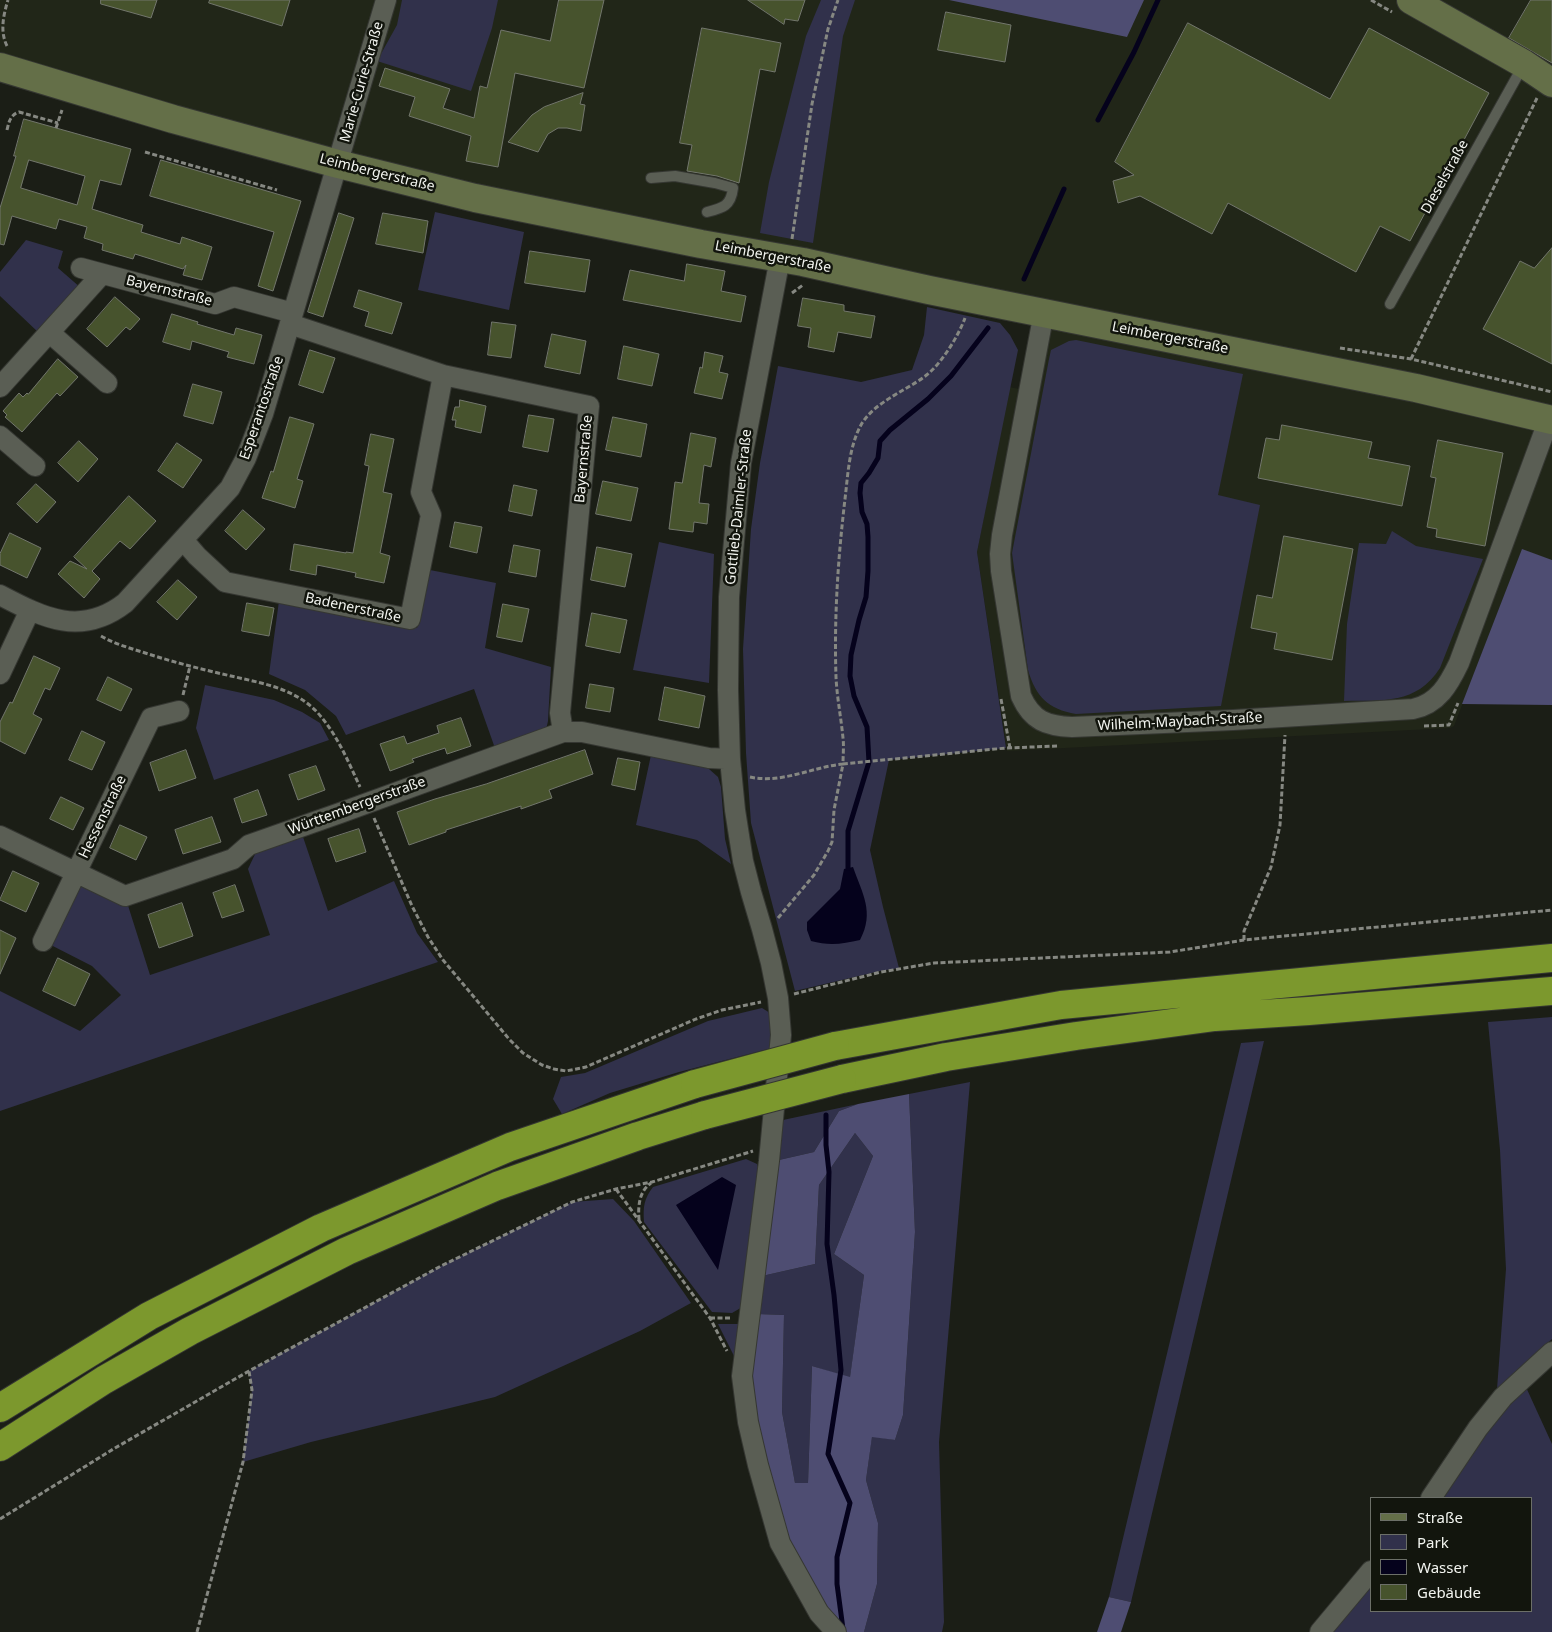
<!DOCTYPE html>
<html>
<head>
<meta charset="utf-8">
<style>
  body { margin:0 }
  #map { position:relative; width:1552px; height:1632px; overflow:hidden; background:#1b1e16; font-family:"Noto Sans",sans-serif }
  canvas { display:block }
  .legend { position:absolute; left:1370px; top:1497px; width:162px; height:115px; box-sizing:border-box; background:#12150d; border:1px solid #6c6f68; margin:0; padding:6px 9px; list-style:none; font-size:15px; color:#f3f5f0 }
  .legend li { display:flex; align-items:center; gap:10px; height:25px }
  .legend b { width:25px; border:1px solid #6c6f68 }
</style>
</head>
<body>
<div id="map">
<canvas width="1552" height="1632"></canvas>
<ul class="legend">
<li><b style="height:6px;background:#646f48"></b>Straße</li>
<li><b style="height:14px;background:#31314b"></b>Park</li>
<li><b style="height:14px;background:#05021c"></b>Wasser</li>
<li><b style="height:14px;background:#47532d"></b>Gebäude</li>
</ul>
</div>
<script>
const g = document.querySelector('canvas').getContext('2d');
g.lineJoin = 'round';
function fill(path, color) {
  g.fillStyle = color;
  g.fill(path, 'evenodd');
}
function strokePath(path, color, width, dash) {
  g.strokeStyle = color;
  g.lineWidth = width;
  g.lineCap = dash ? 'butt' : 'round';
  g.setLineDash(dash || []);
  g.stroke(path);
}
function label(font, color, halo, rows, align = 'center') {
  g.font = font + ' "Noto Sans",sans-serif';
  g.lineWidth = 5;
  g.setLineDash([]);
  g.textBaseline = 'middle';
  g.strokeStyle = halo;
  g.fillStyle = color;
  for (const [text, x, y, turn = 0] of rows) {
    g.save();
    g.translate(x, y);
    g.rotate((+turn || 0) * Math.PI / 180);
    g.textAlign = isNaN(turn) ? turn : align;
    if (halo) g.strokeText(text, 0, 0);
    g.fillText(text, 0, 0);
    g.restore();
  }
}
fill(new Path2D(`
  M0,0H1552V560L1522,550L1454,726L1450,728L1007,751L977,552L1009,387L1029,391L1043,312L701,244L0,67Z`), '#212618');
fill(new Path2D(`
  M402,0H498L492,28L471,91L377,61L397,25Z
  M821,0H855L843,36L813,243L760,233L769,182L806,36Z
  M435,212L524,232L509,310L418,290Z
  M26,240L63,251L58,268L81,288L39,333L0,296V272Z
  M927,307L1000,323L1010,335L1018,350L977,552L1006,748L889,760L870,850L883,907L899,968L880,971L795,991L751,823L746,753L743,649L751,529L760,463L778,366L861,382L912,370L924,335Z
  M1076,340L1243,374L1218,495L1260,505L1221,706L1076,714C1048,709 1036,697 1028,670L1012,553L1049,359L1051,350L1069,341Z
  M1392,531L1416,546L1483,559L1440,668C1416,705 1383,700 1344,701L1347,624L1359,543L1386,544Z
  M659,542L714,554L709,683L633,670Z
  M430,570L496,583L485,648L551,667L548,721L546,730L496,751L474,689L346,735L336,716L305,690L269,674L279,601L417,628Z
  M205,685L274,700L302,712L320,723L329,740L214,780L196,728Z
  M651,755L700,761L718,777L721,787L725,839L731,864L697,840L636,825Z
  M302,834L328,911L394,881L417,933L438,962L0,1111V991L80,1031L121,995L92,966L43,941L76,873L125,896L150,975L270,935L248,869L257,850Z
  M762,1008L770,1013L772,1048L679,1072L610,1093L562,1114L553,1099L561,1077L585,1073L708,1021Z
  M1552,1017V1339L1497,1389L1506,1269L1500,1150L1488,1022Z
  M1264,1041L1131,1602L1109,1597L1241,1043Z
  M970,1082L939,1442L944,1622L942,1632H864L877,1584L878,1523L866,1480L872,1436L895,1440L903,1415L915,1232L909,1094Z
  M858,1104L839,1111L814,1152L779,1160L783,1120Z
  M855,1133L873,1156L834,1254L864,1275L850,1378L812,1366L808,1483H795L782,1412L784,1315L757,1314L762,1276L815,1264L819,1185Z
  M746,1159L757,1164L760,1173L744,1306L732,1313L712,1312L644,1222C643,1206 644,1199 653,1187Z
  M613,1199L634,1221L691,1303L640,1331L495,1397L311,1442L243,1462L252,1390L249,1371L441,1266L572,1202Z
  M718,1324H740L736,1360Z
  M1525,1385L1552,1444V1632H1320L1371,1571V1611H1531V1498H1431Z`), '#31314b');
fill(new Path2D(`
  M949,0H1144L1127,37Z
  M1522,549L1552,560V705L1462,704Z
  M909,1094L915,1232L903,1415L895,1440L872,1437L866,1480L878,1523L877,1584L864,1632H844L824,1609L785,1541L764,1464L749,1376L757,1314L784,1315L782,1412L795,1483H808L812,1366L850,1377L864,1275L834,1254L873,1156L855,1133L819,1185L815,1264L762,1276L779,1160L814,1152L839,1111L858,1104Z
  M1109,1597L1131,1602L1121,1632H1097Z`), '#4e4d72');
fill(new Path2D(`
  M853,867C862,893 875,912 860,940C843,944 829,946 811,941L807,930V922L840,889L844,869Z
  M722,1177L736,1185L718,1270L676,1205Z`), '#05021c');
strokePath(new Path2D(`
  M1098,120L1134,52L1158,0
  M1024,279L1064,189
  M848,868V831L869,762L867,727L854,696L850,676L851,655L859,620L866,597L868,571V537L867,524L862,512L860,493L861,483L869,473L878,458L880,441L890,430L928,399L951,376L988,328
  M826,1115V1145L829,1172L827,1244L834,1295L841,1370L828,1454L850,1503L837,1557V1584L843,1629`), '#05021c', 5);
const building = new Path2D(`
  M101,0H157L151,18L101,4Z
  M210,0H290L282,26L209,3Z
  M559,0H604L584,88L515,73L498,167L466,161L471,136L409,116L415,97L379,86L385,68L450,89L443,108L474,118L480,86L487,88L501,30L550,41Z
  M748,0H805L798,21L785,19L784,24Z
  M1531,0H1552V63L1509,38Z
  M946,12L1011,25L1005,62L938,50Z
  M1188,23L1330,99L1369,28L1489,93L1410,241L1380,226L1356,272L1228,203L1212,234L1140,196L1118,203L1113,181L1134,175L1115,162Z
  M702,28L781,43L775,72L760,69L739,183L717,176L687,171L692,145L680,143Z
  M583,93L580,104L585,105L581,131L567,128H558L548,134L538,152L508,142L532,115L544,107Z
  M24,119L131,149L121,185L100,180L92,209L143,225L141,232L180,244L182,237L212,247L202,280L183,275L186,265L183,269L135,254L133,259L102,250L103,244L84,238L87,227L59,219L56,229L12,216L4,245L0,244V208L16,156H14ZM29,160L85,176L77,205L21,188Z
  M161,160L301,201L273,291L258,286L274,232L150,196Z
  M339,213L354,218L323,317L308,312Z
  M383,213L428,221L423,253L376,244Z
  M1552,248V364L1483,329L1520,261L1534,268Z
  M530,251L590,260L585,292L525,283Z
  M687,264L725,271L721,291L746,296L741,322L623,300L630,270L684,281Z
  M359,290L402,303L392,334L365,326L369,312L354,307Z
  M115,297L140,319L130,330L126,327L107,347L87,329Z
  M803,298L844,305V311L875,316L871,338L838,332L834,352L808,347L811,328L798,326Z
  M172,314L198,322L197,324L234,335L236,328L262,335L254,364L227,357L229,352L192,341L190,350L163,342Z
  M492,322L516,325L511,358L488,355Z
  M552,334L586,341L580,374L545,367Z
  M624,346L659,354L652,386L618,379Z
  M310,350L335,358L323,393L299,385Z
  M705,352L723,356L719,372L728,374L722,399L694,393L700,367L702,368Z
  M58,359L78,377L60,396L57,393L22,432L5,417L7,415L3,411L19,393L23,397L27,393L28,394Z
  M193,384L222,392L213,424L184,416Z
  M460,400L486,406L481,433L455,427L456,420H452L455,407H459Z
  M529,415L554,419L548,452L523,447Z
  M290,417L314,424L297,479L303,481L295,508L262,498L271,471L273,472Z
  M613,417L647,424L641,457L606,450Z
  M1282,425L1372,442L1368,458L1410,466L1402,506L1258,478L1266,438L1279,440Z
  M691,433L716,438L711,467L704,465L699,503L709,504L707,524L694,522L693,532L669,529L675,482L682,483Z
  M371,434L394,439L383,492L392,494L380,553L390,556L384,583L355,577L356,573L317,565L316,575L290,570L294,544L346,553V552L353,553L369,466L365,465Z
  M1438,440L1503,453L1485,546L1436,537L1437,529L1427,527L1436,478L1431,477Z
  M79,441L98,459L78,482L58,463Z
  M177,443L202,460L183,488L158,471Z
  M603,481L638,488L631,521L596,514Z
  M36,484L56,502L37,523L17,504Z
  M514,485L537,490L532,516L509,511Z
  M129,496L156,521L130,549L120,541L92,571L100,579L84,598L58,574L70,561L87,569L74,557Z
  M243,510L265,529L246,550L225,531Z
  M455,522L482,527L477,553L450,547Z
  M10,533L41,548L27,578L0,565V554Z
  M1284,536L1353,549L1332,660L1274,649L1277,633L1251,628L1257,595L1272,598Z
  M514,545L540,550L536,577L509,572Z
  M597,547L632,554L625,587L591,580Z
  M178,580L197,597L177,620L157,602Z
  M247,603L274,608L269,636L242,631Z
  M503,604L529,609L522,642L497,637Z
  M592,613L627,620L620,653L586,646Z
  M34,656L60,668L50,690L45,688L33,714L42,719L25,754L0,741V722L10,702L12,703Z
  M108,677L132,689L121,711L97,700Z
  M590,684L614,688L610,712L586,708Z
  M665,687L705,696L699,728L659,720Z
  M461,718L471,746L447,754L445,748L412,759L414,762L390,771L380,744L404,736L407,744L439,733L437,726Z
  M82,731L105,742L92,770L69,760Z
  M186,750L196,778L159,791L150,763Z
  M585,750L593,774L549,790L552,798L521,809V806L446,830V832L409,845L397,812L435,799L486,784Z
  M618,758L640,762L635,790L612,785Z
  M316,766L325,790L298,800L289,775Z
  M258,790L267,815L242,823L234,799Z
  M61,797L84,808L73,830L50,819Z
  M212,817L221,842L183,854L175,830Z
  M120,825L147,837L136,860L110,848Z
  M359,829L366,852L336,862L328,839Z
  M13,871L39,883L26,912L0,900Z
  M235,885L244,911L222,918L213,893Z
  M182,903L193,936L159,948L148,915Z
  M0,930L16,938L0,974Z
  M58,958L90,974L75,1006L43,991Z`);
fill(building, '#47532d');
strokePath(building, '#72766c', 1);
const lane = new Path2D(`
  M651,178L675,176L715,183L733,188C731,206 723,208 707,212
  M1390,304L1524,64`);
const street = new Path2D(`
  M780,258L741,463L729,597L728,690L730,759L735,810L743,861L751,892L762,929L771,963L778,998L781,1035L769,1161L742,1376L748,1422L758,1465L780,1543L819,1613L836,1632
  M81,268L215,304L234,297L293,313
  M1044,312L1002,535L1000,554L1001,571L1021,696C1032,721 1047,726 1072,727L1233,720L1413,709C1438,704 1449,684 1459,663L1549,419
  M290,324L443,375L589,406L560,713L563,732
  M50,333L107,383
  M0,387L102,274
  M0,436L35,466
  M184,541L197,556L225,582L410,619L431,515L421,492L443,375
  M0,595C44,618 81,637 125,603L230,488L246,458L263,414L386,0
  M0,674L30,610
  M0,836L125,896L233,859L249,845L340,813L563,732H582L709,758L730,759
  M43,941L151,718L179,711
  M1431,1498L1478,1428L1503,1397L1552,1352
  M1320,1632L1371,1571`);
const secondary = new Path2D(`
  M1411,0L1524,64L1552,83
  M0,67L173,119L338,164L475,198L701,244L803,262L929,290L1416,388L1552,420`);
const highway = new Path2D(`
  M835,1046L1061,1005L1552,958
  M842,1079L946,1057L1076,1036L1215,1017L1309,1011L1552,991
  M0,1408L149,1316L321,1228L510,1147L695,1084
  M0,1447L104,1380L190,1331L347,1251L497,1186L638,1136L705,1115`);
strokePath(lane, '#353732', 12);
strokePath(street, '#353732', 22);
strokePath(secondary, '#353732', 30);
strokePath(highway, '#353732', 30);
strokePath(new Path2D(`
  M1371,0L1392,12
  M7,46C0,32 3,16 8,0
  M56,128L62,110
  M7,130C9,122 10,115 19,112L58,123
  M145,152L277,190
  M792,239L812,104L828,29L838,0
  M792,293L803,285
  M1340,348L1411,359L1552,392
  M1411,359L1537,98
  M101,636C113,643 126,647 139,651C169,661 200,669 231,676C261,683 294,688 317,712C337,734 348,761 360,787
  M183,695L190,666
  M1001,699L1010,748
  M1424,726L1449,725L1458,703
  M750,777C782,784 812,767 843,764C843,755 844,746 843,738C841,717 837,698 836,677C834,618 838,558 845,499C848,474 849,447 861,425C873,403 905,391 924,377C940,366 958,337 965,318
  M374,818L412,906L428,937L443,960L509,1039L523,1053L542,1065L554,1069L566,1071L586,1067L696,1019L722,1010L761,1002
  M778,918L814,875L828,851L832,842L834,810L843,764L1006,748L1058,746
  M1244,940V931L1271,867L1280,825L1285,735
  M794,994L881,972L934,963L1170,952L1244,940L1552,910
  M616,1189L710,1318L727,1351
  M639,1220C638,1205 639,1192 651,1183
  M710,1318H732
  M0,1519L115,1448L249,1371L441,1266L572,1202L616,1189L652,1182L753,1151
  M197,1632L243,1462L252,1390L249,1371`), '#868882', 3, [5, 2.5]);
strokePath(lane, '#5a5e54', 10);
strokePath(street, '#5a5e54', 20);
strokePath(secondary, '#646f48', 28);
strokePath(highway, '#7c982d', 28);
const highwayBridge = new Path2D(`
  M695,1084L835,1046
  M705,1115L842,1079`);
strokePath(highwayBridge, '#353732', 30, []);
strokePath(highwayBridge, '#7c982d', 28);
label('14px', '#f3f5f0', '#12150d', [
  ["Marie-Curie-Straße",362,82,-74],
  ["Leimbergerstraße",377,173,14],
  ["Dieselstraße",1445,177,-61],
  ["Leimbergerstraße",773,257,11],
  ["Bayernstraße",169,291,14],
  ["Leimbergerstraße",1170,338,11],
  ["Esperantostraße",262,408,-71],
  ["Bayernstraße",584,459,-85],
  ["Gottlieb-Daimler-Straße",739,507,-84],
  ["Badenerstraße",353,608,12],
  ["Wilhelm-Maybach-Straße",1180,722,-3],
  ["Württembergerstraße",357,806,-20],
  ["Hessenstraße",103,817,-64]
]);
</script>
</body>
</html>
